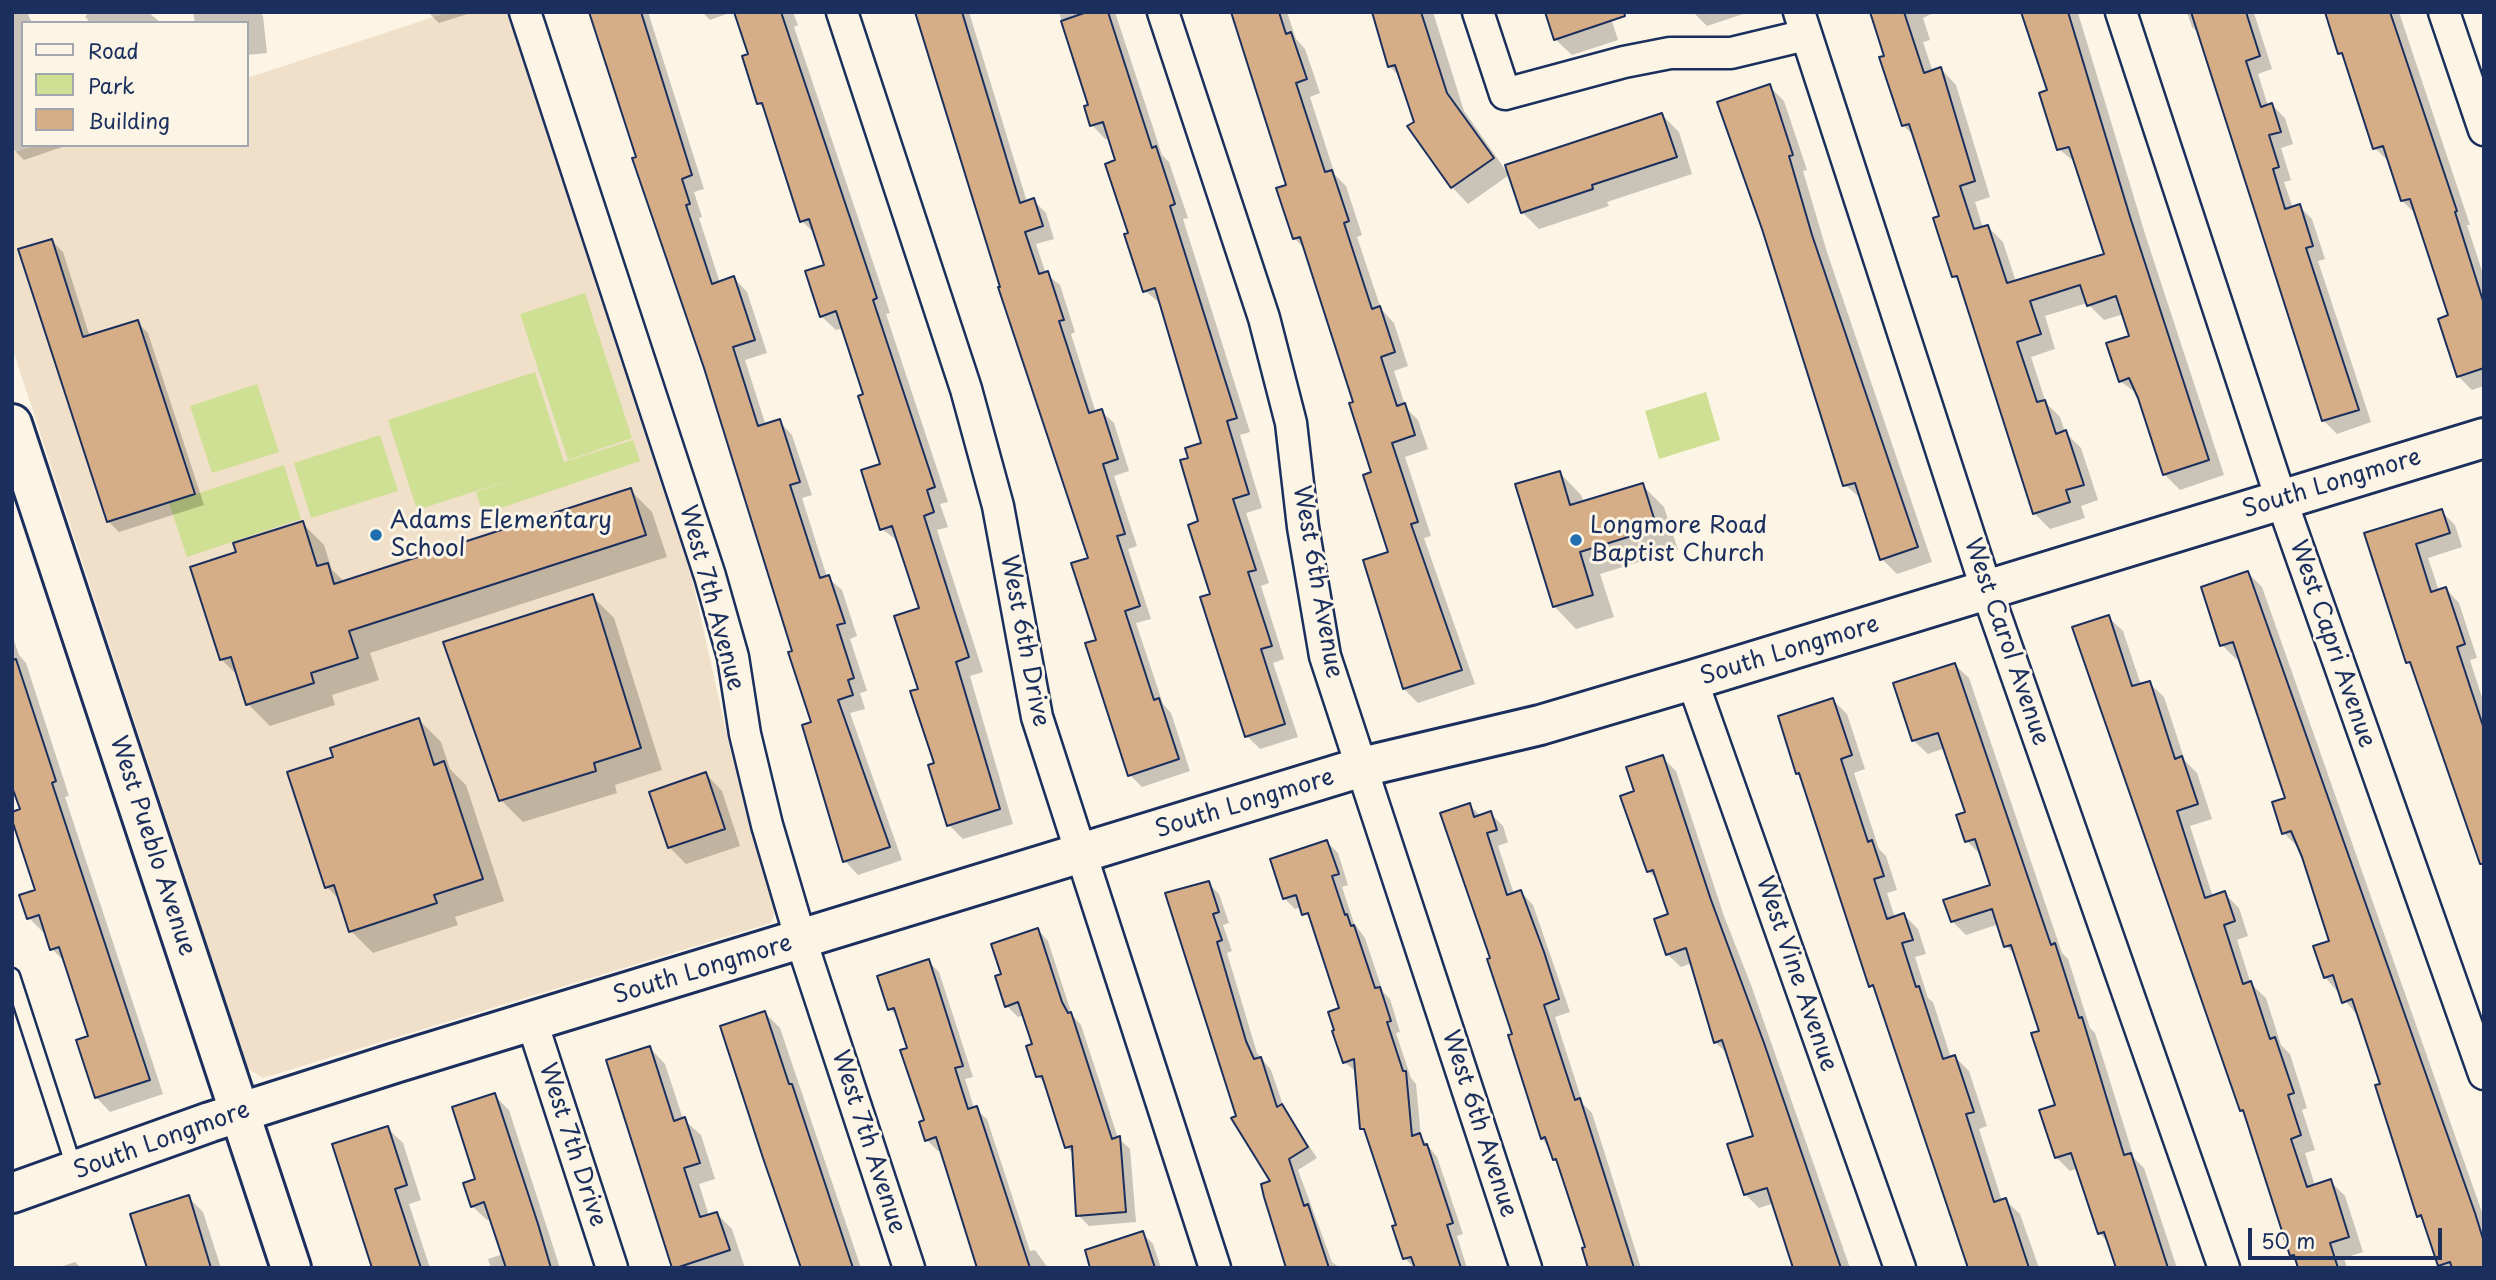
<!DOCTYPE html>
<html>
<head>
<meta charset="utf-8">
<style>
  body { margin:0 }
  #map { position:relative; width:2496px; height:1280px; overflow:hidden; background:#fcf5e5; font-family:"Playpen Sans",sans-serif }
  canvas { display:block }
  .frame { position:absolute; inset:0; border:14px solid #1b2f5e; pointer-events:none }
  .legend { position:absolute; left:21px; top:21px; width:228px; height:126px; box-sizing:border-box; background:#fcf5e5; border:2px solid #a2a6af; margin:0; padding:9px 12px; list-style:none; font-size:21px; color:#1b2f5e }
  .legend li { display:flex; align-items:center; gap:14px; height:35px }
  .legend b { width:35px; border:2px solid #a2a6af }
  .scale { position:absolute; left:2248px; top:1228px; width:194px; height:32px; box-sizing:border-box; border:4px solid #1b2f5e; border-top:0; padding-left:9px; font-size:21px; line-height:24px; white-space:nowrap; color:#1b2f5e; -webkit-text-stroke:5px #fcf5e5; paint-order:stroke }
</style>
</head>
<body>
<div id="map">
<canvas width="2496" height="1280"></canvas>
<div class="frame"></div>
<ul class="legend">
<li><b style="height:9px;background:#fcf5e5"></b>Road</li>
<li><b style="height:19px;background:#cfdf93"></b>Park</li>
<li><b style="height:19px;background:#d5ae87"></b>Building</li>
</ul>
<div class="scale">50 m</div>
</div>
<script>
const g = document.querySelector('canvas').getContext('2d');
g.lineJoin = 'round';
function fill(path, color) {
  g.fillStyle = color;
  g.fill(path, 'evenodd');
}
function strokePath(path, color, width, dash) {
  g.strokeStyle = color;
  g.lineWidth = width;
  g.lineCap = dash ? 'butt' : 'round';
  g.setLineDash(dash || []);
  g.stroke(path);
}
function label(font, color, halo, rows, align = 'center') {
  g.font = font + ' "Playpen Sans",sans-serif';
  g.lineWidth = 6;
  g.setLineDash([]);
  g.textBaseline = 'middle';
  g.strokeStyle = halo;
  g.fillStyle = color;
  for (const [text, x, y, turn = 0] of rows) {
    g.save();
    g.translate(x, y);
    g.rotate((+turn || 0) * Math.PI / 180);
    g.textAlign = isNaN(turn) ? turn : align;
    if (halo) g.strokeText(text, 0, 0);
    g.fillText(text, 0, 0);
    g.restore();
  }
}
fill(new Path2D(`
  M449,12H507L692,578L731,753L774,905V916L771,923L263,1078L248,1069L12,347V153L37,145H247V78Z`), '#f0e0c9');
fill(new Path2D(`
  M585,293L632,438L568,460L520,314Z
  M535,372L564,462L633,440L640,461L483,514L476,492L516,478L417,510L388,420Z
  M257,384L279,452L212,473L190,406Z
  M1706,392L1720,440L1659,459L1645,411Z
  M380,435L398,491L311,518L294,463Z
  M284,465L301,519L187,557L169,503Z`), '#cfdf93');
fill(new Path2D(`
  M12,12H27L32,23H23V145H68L24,160L12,148Z
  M89,12H148L161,23H91L85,17Z
  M193,12H259L263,16L267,53L247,55V23H195Z
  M428,12H474L439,23Z
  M591,12H647L649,15L704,189L694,192L702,217L699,218L720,283L734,278L747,292L767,353L745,360L766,426L779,421L792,435L812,495L802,498L827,577L842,590L857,636L850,639L867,691L860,693L865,709L850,713L902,860L858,875L845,861L794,652Z
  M702,12H732L710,20Z
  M736,12H793L798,25L794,27L890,313L886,314L948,502L940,504L948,527L937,530L983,672L970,676L1013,824L963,839L949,825L920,690L921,609L899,542L882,529V465L865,395L843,328L836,330L821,316L826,266L817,236L802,221L766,111L759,103L751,55Z
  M916,12H969L1027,202L1033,200L1046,213L1054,239L1036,244L1046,274L1060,285L1075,332L1071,334L1096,413L1101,411L1114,423L1129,471L1114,476L1137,546L1128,549L1151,619L1136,623L1163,704L1171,713L1190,771L1142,787L1130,775L1098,641L1090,559Z
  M1059,12H1115L1162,155L1169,162L1188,218L1183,219L1250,432L1240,435L1262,508L1246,513L1269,583L1261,586L1284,659L1273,663L1298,737L1260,749L1247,736L1213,595L1190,459L1203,444L1161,304L1145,291L1110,138L1105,139L1092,125L1090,106Z
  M1233,12H1287L1296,39L1305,49L1320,93L1310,97L1335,175L1346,186L1362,235L1357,237L1381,309L1394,323L1408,366L1394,371L1406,408L1418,420L1428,449L1405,457L1431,536L1424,538L1475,684L1418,703L1404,689L1391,553L1355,403L1306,250L1294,238L1288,186Z
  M1372,12H1433L1464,111L1509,175L1468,204L1452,187L1416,123L1401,78L1389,66Z
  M1609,12L1618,40L1572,55L1555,39Z
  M1693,12H1749L1707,26Z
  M1871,12H1935L1923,18L1930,40L1923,42L1933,72L1941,69L1956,85L1990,197L1975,202L1983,228L1988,227L2003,242L2016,282L2106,255L2077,164L2059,149L2049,91L2023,12L2078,13L2146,237L2224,475L2180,490L2164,474L2139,395L2120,381L2131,337L2124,314L2104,320L2087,303L2045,316L2055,349L2031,357L2046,403L2060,417L2065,432L2081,448L2098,500L2081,506L2085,518L2050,529L2034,513L1961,283L1954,276L1941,218L1915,137L1903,125Z
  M2187,12L2254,13L2272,69L2258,74L2268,106L2272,105L2285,118L2293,144L2281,148L2291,180L2284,182L2293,208L2299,206L2312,219L2325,259L2318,261L2371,422L2337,434L2324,421L2201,35L2192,27Z
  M2327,12H2399L2470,225H2467L2484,277V386L2472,390L2458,376L2450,317L2417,215L2402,201L2389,162L2375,148L2346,59L2340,53Z
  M1769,86L1784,101L1807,170L1803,171L1827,252L1932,562L1897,574L1882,559L1863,500L1845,485Z
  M1662,115L1679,132L1692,174L1607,202L1609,206L1539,229L1522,212Z
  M52,241L63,252L90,337L137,322L148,333L204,505L119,532L108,521Z
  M1559,472L1581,495L1584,502L1642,485L1664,507L1678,550L1600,574L1614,617L1576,629L1554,606Z
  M630,490L652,512L667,557L370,653L379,680L332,695L335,705L270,726L248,704L239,677L221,659L238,554L302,523L324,545L332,570L345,582Z
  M2441,511L2455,525L2462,547L2428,558L2439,591L2446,589L2459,603L2477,658L2470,660L2484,704V871L2414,669L2408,662L2366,534Z
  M2248,573L2262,587L2484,1218V1268H2440L2426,1223L2418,1216L2382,1085L2358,1016L2325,977L2331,942L2298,847L2284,833L2287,799L2240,658L2236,659L2222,645Z
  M592,596L614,618L662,770L615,785L617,793L523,822L501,800Z
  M2108,617L2123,631L2141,685L2149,683L2164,697L2185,761L2197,773L2212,819L2190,826L2213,897L2224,893L2239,908L2248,936L2237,940L2251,984L2266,998L2281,1045L2290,1054L2307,1108L2302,1110L2315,1150L2305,1153L2315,1186L2330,1181L2345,1196L2363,1252L2344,1258L2347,1268H2300L2292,1255L2145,827Z
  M12,635L19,655L26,663L69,796L65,797L163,1094L110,1112L96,1097L90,1038L65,962L52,949L46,931L43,932L29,918L37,891L22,811L12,781Z
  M1955,665L1969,678L2062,953L2068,959L2090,1028L2095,1033L2134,1158L2144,1168L2177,1268H2119L2110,1244L2099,1233L2078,1168L2070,1171L2056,1157L2057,1106L2041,1032L2017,957L2006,946L1999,924L1966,935L1952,921L1992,886L1981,855L1967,841V813L1945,748L1928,754L1914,741L1895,684Z
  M1833,700L1847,714L1865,769L1854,773L1879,849L1886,856L1897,890L1887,893L1895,918L1904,915L1918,929L1926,954L1915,957L1928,998L1933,1002L1951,1058L1955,1057L1969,1071L1987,1126L1979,1129L2002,1201L2005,1200L2020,1214L2039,1268H1972L1780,717Z
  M419,720L441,742L450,769L466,785L504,901L455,917L458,925L373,953L351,931L342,902L327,887Z
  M1662,757L1676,771L1724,916L1751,985L1850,1268H1795L1774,1203L1759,1208L1745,1194L1755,1137L1729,1055L1715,1042L1692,963L1681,967L1667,954L1670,915L1659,881L1648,871L1636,792Z
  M706,774L722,791L740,846L686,864L669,847Z
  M1469,805L1481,816L1490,813L1503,826L1508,842L1498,846L1514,894L1521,892L1533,905L1570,1012L1555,1017L1583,1104L1592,1113L1641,1268H1592L1560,1165L1542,1138L1492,959Z
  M1327,842L1338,853L1348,885L1342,887L1354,923L1365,938L1383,992L1390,999L1400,1032L1396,1033L1411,1078L1416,1084L1421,1137L1437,1157L1463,1234L1457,1236L1467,1268H1414L1405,1258L1398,1226L1367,1133L1362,1128L1357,1072L1344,1062L1342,1009L1313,923L1301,907L1295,909L1284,898Z
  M1208,883L1219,894L1229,923L1223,925L1232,951L1227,953L1257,1053L1271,1070L1284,1108L1317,1158L1298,1170L1332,1262L1340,1268H1283L1287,1264L1272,1182L1238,1116Z
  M1038,930L1048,941L1072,1015L1081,1025L1118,1138L1130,1149L1136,1222L1089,1226L1078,1215L1074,1155L1067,1147L1046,1085L1038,1076L1034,1045L1024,1015L1018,1017L1007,1006L1003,975Z
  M928,961L939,972L973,1077L965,1079L974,1108L987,1119L1030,1251L1035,1250L1048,1268H979L942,1150L938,1151L927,1140L926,1121L909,1049L899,1018L890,1009Z
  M765,1013L780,1028L861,1268H804Z
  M650,1048L665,1064L683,1119L701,1135L715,1179L699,1184L709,1216L717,1214L732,1229L745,1268H673Z
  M494,1095L509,1110L560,1268H491L488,1259L503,1254L492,1219L487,1220L472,1206Z
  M387,1128L403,1143L421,1200L409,1204L430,1268H374Z
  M188,1197L203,1212L221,1268H149Z
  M1142,1233L1153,1244L1161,1268H1092Z
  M75,1262L81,1268H57Z`), '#0003');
const building = new Path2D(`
  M589,12H641L692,175L682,179L690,204L686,205L712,284L734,276L755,340L733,347L758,426L780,419L800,482L790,485L820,578L829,575L845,623L837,625L854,678L848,680L853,695L838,700L890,847L843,862L802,725L811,722L788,652L792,651L704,368L632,158L636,157Z
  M734,12H781L877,298L873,300L935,487L927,490L934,512L924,516L969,657L956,662L1000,809L947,826L928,765L934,763L910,691L918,689L894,616L919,608L892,526L880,530L861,470L880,464L858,396L863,394L836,311L820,317L805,271L824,265L809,219L800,222L762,103L757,104L742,56L748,54Z
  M915,12H962L1020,203L1034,198L1043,226L1025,232L1039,274L1048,271L1064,320L1059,321L1089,413L1102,409L1118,459L1103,464L1125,534L1117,536L1140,606L1125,611L1154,700L1159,698L1179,759L1128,776L1085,643L1096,640L1071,563L1088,558L998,287H1000Z
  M1087,12H1108L1152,148L1156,146L1175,204L1170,206L1237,418L1227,421L1249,494L1233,499L1256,570L1248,572L1272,646L1261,649L1285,724L1245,737L1200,597L1210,594L1188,525L1198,521L1180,460L1188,458L1185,448L1201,443L1155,288L1143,292L1124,234L1128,233L1105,164L1115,160L1103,122L1090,126L1084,106L1088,105L1061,21Z
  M1231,12H1279L1286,34L1291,32L1307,79L1296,83L1325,172L1332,170L1349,221L1344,223L1372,309L1380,306L1395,352L1381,357L1397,406L1405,403L1415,435L1392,443L1418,522L1411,524L1462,670L1403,689L1363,560L1388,552L1363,475L1371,472L1349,403L1353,402L1300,237L1293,239L1276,188L1286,185Z
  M1372,12H1421L1447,93L1494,158L1451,188L1407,126L1414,122L1395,65L1388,67Z
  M1545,12H1624L1625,16L1554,40Z
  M1870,12H1904L1924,73L1941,67L1975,181L1960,186L1974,229L1988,225L2007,283L2104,254L2069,147L2057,150L2039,93L2047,90L2021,12H2068L2131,220L2209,460L2163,475L2138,398L2129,378L2119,382L2106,343L2129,336L2116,296L2087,306L2080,285L2030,301L2041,334L2017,342L2037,402L2045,400L2056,434L2066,430L2084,485L2066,490L2070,502L2033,514L1957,276L1952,277L1933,218L1939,216L1909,124L1902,126L1879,57L1884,56Z
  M2191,12H2246L2260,56L2246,61L2261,107L2272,103L2281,132L2269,135L2279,167L2273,169L2285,209L2300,204L2313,246L2306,248L2359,410L2322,421Z
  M2325,12H2390L2457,211L2455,212L2484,304V368L2457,377L2438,319L2448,315L2410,199L2401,201L2383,146L2373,149L2342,53L2338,54Z
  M1770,84L1793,155L1789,156L1812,235L1918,547L1880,560L1855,483L1843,486L1762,229L1717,102Z
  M1662,113L1677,157L1592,185L1593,189L1521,213L1505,165Z
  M52,239L83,337L138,320L195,494L107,522L18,249Z
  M1560,471L1570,505L1643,483L1657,528L1580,552L1593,595L1553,607L1515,484Z
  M631,488L646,535L349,631L358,658L311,673L314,683L246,705L231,657L220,660L190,567L236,552L233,543L303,521L317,566L328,563L334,584Z
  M2442,509L2450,533L2416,544L2431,592L2446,587L2465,644L2457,647L2484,729V864H2480L2410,662L2406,663L2364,533Z
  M2248,571L2475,1213L2484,1242V1268H2452L2450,1262L2438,1266L2421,1215L2417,1217L2398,1157L2375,1085L2380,1084L2352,999L2342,1003L2333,975L2324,978L2313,946L2329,941L2302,857L2291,831L2282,834L2272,802L2285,798L2233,642L2220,646L2201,587Z
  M593,594L641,748L594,763L596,771L499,801L443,642Z
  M2109,615L2132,686L2150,681L2175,759L2182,756L2198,804L2177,811L2205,898L2225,891L2235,921L2224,925L2243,984L2251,981L2270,1039L2275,1037L2294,1093L2288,1095L2301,1135L2291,1139L2307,1187L2331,1179L2349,1237L2330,1243L2338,1268H2298L2294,1255L2290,1256L2243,1110L2240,1111L2072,627Z
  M16,659L56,781L52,783L150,1080L95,1098L76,1040L88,1036L59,947L50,950L39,915L27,919L19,895L35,890L12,820V812L20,809L12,787V660Z
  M1955,663L2051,945L2055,943L2079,1018L2082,1017L2124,1155L2131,1153L2168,1268H2116L2104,1232L2098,1234L2071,1153L2055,1158L2039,1110L2055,1105L2031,1033L2039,1031L2011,945L2004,947L1992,909L1951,922L1943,900L1990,885L1975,839L1965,842L1956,815L1965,812L1938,733L1912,741L1893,683Z
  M1833,698L1852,755L1841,759L1868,842L1872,840L1884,876L1874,879L1887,919L1904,913L1913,940L1902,943L1916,987L1919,986L1943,1059L1955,1055L1974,1112L1966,1114L1994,1202L2006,1198L2029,1268H1968L1873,985L1869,987L1799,773L1796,774L1778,716Z
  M419,718L434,765L444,761L483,879L434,895L437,903L349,932L334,885L325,888L287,772L333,757L330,748Z
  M1663,755L1711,900L1764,1043L1841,1268H1793L1767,1188L1744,1195L1727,1144L1753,1136L1722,1040L1714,1043L1686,948L1666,955L1654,919L1668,914L1653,870L1647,872L1620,796L1634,791L1626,767Z
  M706,772L725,829L668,848L649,792Z
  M1470,803L1474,817L1491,811L1497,830L1487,833L1507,895L1521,890L1544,952L1559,999L1544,1005L1575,1100L1580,1098L1634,1268H1588L1582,1248L1585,1247L1556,1159L1553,1160L1545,1137L1541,1139L1508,1035L1512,1034L1487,959L1490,958L1440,813Z
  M1327,840L1339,874L1332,876L1345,915L1347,914L1351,926L1354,925L1375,988L1380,987L1391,1021L1387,1022L1403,1071H1406L1412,1136L1420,1133L1424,1145L1427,1144L1453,1223L1447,1225L1461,1268H1415L1411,1257L1403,1259L1392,1226L1396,1225L1364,1129H1360L1354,1059L1343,1063L1332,1031L1334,1030L1328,1012L1339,1008L1308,913L1302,915L1296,895L1283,899L1270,859Z
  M1209,881L1219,912L1213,914L1222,940L1217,942L1246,1041L1254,1059L1261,1057L1277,1107L1282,1104L1308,1147L1289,1159L1304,1206L1308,1204L1329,1268H1286L1264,1197L1261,1184L1270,1181L1231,1118L1236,1116L1165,893Z
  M1038,928L1062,1002L1068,1013L1071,1012L1112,1139L1120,1136L1126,1212L1076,1216L1072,1146L1065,1148L1042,1076L1036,1077L1026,1046L1032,1044L1018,1002L1005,1007L995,976L1001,974L991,944Z
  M929,959L963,1066L955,1068L968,1109L977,1106L1030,1268H977L936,1137L925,1141L919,1122L924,1120L900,1050L907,1048L894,1008L888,1010L877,976Z
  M765,1011L789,1084H792L853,1268H801L763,1158L720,1026Z
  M650,1046L674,1121L685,1117L700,1163L684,1168L700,1217L717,1212L730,1250L676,1268H672L606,1060Z
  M495,1093L538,1224L551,1268H506L484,1202L471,1207L463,1183L475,1179L452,1107Z
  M388,1126L407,1185L395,1189L421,1268H372L332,1144Z
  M189,1195L211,1268H147L130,1214Z
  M1143,1231L1155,1268H1090L1085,1250Z`);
fill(building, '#d5ae87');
strokePath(building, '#1b2f5e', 2);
const lane = new Path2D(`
  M12,976L75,1170`);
const street = new Path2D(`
  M525,12L710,576L733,657L745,734L767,825L801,940L909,1268
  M842,12L966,389L998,506L1037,717L1215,1268
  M1163,12L1264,318L1291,423L1303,527L1325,656L1526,1268
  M1478,12L1505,94L1624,62L1670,53H1731L1806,35
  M1799,12L1987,591L2224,1268
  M2121,12L2281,499L2484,1074
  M2444,12L2484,130
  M1692,680L1900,1268
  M532,1022L612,1268`);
const secondary = new Path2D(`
  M12,424L291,1268
  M12,1193L210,1122L395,1063L1362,767L1540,725L1692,680L2484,438`);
strokePath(lane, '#1b2f5e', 19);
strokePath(street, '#1b2f5e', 35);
strokePath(secondary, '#1b2f5e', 44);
strokePath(lane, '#fcf5e5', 14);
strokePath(street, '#fcf5e5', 30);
strokePath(secondary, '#fcf5e5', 38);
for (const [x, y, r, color] of [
  [376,535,7,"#1f6fb2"],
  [1576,540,7,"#1f6fb2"]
]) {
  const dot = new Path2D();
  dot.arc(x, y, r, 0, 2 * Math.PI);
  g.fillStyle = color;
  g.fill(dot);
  strokePath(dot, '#fcf5e5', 2.5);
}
label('24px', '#1b2f5e', '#fcf5e5', [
  ["South Longmore",2332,484,-17],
  ["West 6th Avenue",1317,582,80],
  ["West 7th Avenue",711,598,75],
  ["West 6th Drive",1024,641,79],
  ["West Carol Avenue",2006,642,71],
  ["West Capri Avenue",2332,644,71],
  ["South Longmore",1790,651,-17],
  ["South Longmore",1245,804,-17],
  ["West Pueblo Avenue",152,846,72],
  ["South Longmore",703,970,-17],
  ["West Vine Avenue",1796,974,71],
  ["West 6th Avenue",1479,1124,72],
  ["South Longmore",162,1141,-20],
  ["West 7th Avenue",868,1142,72],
  ["West 7th Drive",572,1145,72]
]);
label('24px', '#1b2f5e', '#fcf5e5', [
  ["Adams Elementary",390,521],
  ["School",390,549],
  ["Longmore Road",1590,526],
  ["Baptist Church",1590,554]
], 'left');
</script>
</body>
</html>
